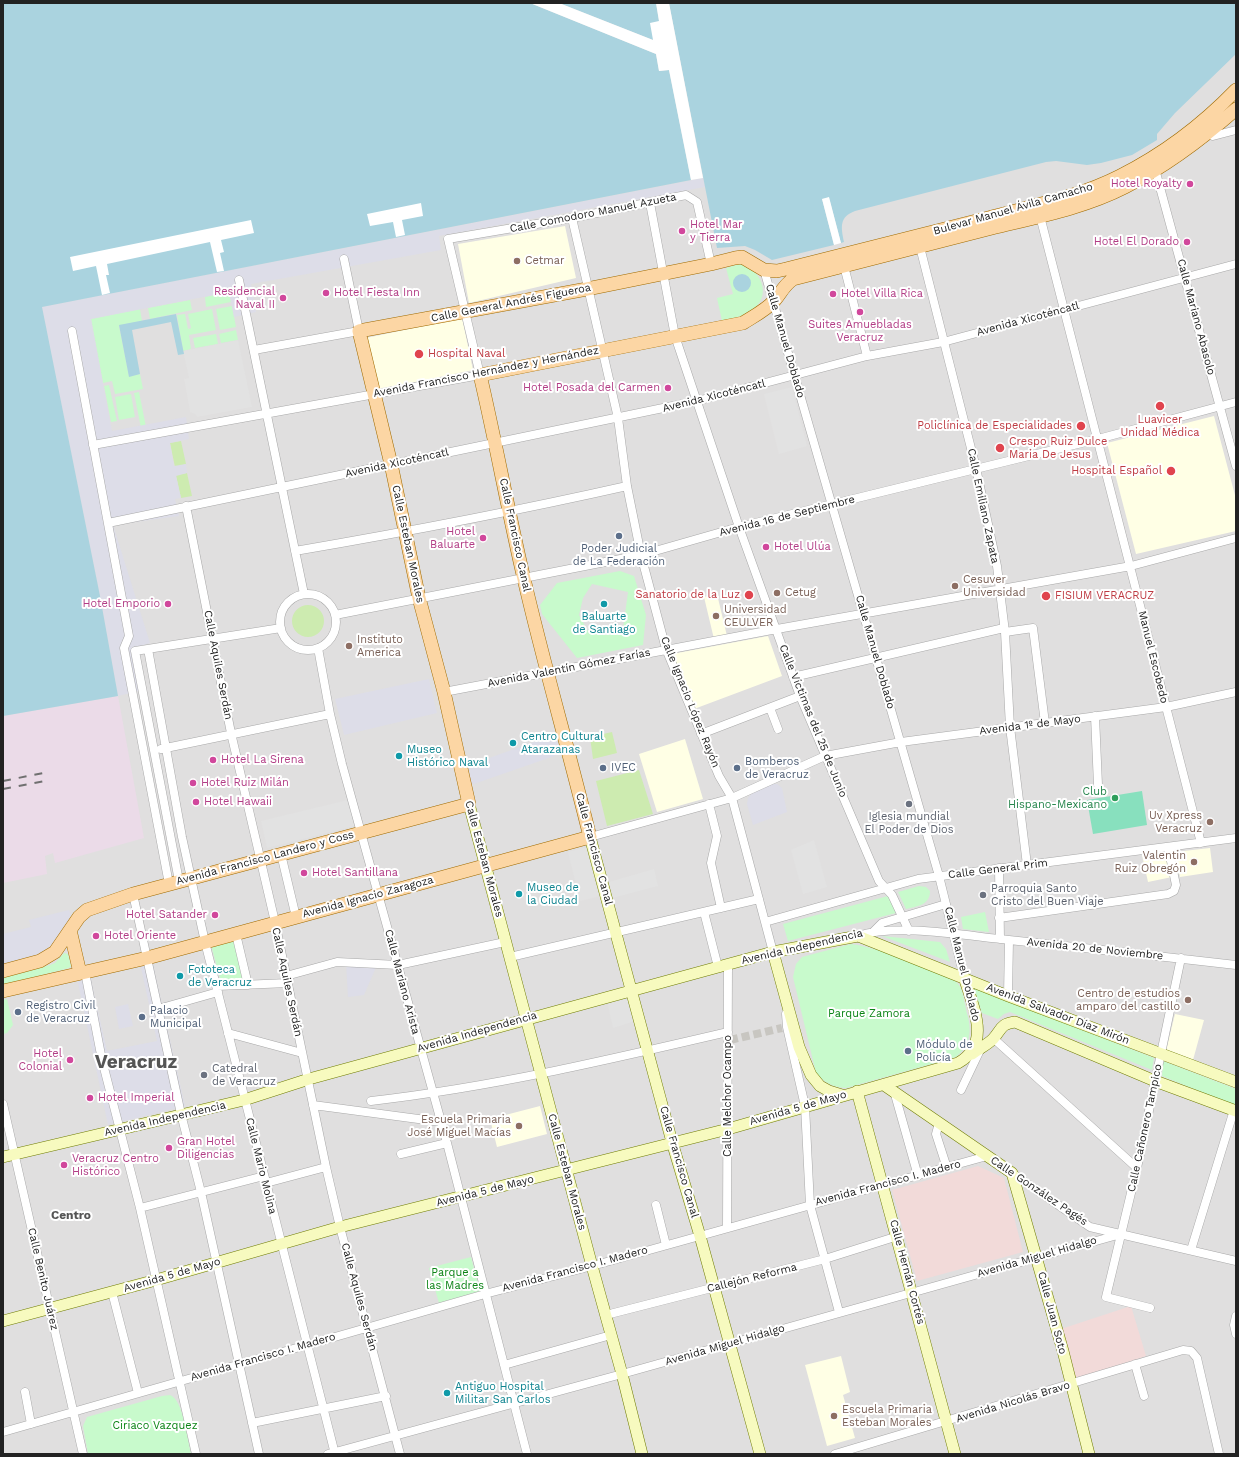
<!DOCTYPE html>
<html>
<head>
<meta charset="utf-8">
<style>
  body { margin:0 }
  #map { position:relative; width:1239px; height:1457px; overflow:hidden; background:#f2efe9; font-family:"Work Sans",sans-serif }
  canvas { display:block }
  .frame { position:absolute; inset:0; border:4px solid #222; pointer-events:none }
</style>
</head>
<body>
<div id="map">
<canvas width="1239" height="1457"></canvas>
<div class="frame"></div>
</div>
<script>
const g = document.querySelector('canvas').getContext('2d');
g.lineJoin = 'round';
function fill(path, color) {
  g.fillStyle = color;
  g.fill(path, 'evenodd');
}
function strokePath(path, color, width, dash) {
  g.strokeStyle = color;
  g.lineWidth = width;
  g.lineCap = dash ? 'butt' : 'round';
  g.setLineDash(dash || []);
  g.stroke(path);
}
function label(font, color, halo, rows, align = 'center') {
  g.font = font + ' "Work Sans",sans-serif';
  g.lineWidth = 4;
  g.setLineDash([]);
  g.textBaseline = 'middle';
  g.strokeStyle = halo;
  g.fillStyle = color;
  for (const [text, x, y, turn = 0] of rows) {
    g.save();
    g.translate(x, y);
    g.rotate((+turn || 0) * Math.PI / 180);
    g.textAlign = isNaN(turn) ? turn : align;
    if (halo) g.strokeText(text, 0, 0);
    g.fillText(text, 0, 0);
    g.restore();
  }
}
fill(new Path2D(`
  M524,3H725L1236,44V1454H3V206Z`), '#e0dfdf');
fill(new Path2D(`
  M978,1166L1004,1178L1023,1252L917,1281L892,1190Z
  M1131,1306L1146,1356L1075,1380L1061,1329Z`), '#f2dad9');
fill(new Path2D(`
  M118,696L144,838L55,863L53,853L45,856L47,874L3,883V716Z`), '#ebdbe8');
fill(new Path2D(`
  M565,226L576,278L469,303L458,244Z
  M462,318L473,370L377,390L366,338Z
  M1214,416L1236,499V531L1136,554L1107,443Z
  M717,594L727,636L714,639L704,597Z
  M768,636L782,676L694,709L672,654Z
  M685,739L703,799L657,812L639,754Z
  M1210,848L1213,872L1180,877L1175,852Z
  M1166,850L1172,877L1148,882L1142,855Z
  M1175,1014L1204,1020L1193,1060L1166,1051Z
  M540,1106L547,1134L497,1147L490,1119Z
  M841,1356L850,1392L843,1395L855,1438L827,1446L805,1365Z`), '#ffffe5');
fill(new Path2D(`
  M181,441L186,464L175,467L170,443Z
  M187,473L192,496L181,498L176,475Z
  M292 621a16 16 0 1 1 32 0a16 16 0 1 1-32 0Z
  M612,732L617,753L593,759L590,737Z
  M639,770L653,814L607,826L596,781Z`), '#cdebb0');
fill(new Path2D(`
  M739,264C761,268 773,296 752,310C743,317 733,318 722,321L717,298L733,294L726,268Z
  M229,292L231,302L206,307L205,297Z
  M190,300L192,310L150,319L148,308Z
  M232,306L236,327L220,330L216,309Z
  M140,309L142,321L119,326L129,376L140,374L143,389L115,394L112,381L103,383L91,319Z
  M212,309L216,330L189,335L191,349L183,351L177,315L185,314L188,329L191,328L188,314Z
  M236,330L238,340L221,343L219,334Z
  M216,334L218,344L195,348L193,338Z
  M109,385L117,421L111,422L104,386Z
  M139,392L146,427L141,428L134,393Z
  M131,394L135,417L119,420L115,397Z
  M620,571L634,576L646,615L643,645L577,658L542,614L540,605L557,583ZM592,584L628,592L623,629L605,635L589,633L579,615L583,598Z
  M919,886L926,887L930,891C930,905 918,906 906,909L898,892Z
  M888,896L896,913L788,941L783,924Z
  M985,912L989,932L963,929L961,917Z
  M882,936L940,942L946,949L950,962Z
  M237,939L248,985L222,986L211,945Z
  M851,944C870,946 950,970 959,985C964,993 965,1008 968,1017C972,1034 969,1046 956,1057L846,1088C833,1087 825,1083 816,1073L793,977L796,964L802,957Z
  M64,953L68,954L71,966L69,968L3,985V977L50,965L55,963Z
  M974,988L1154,1058L1152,1070L1010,1012L1004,1014L998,1019L982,1013Z
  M7,999L13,1025L7,1033L3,1034V1000Z
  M1163,1061L1236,1089V1106L1162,1076Z
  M471,1257L480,1291L439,1303L429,1268Z
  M170,1395C183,1399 188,1441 191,1454H88L83,1426L87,1417L162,1396Z`), '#c8facc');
fill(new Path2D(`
  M1142,791L1147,825L1093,834L1087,800Z`), '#88e0be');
fill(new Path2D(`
  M238,340L252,407L197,417L195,414L190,412L184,379L189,378L183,351Z
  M792,387L807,446L779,454L764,394Z
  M348,800L355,826L267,848L261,821Z
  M814,840L827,887L803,894L791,850Z
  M587,847L600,896L580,901L568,852Z
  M654,869L658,886L613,898L609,882Z
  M627,996L635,1021L613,1028L607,1002Z`), '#e2e2e2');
fill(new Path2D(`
  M703,178L705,187L439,236L441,250L251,284L256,312L234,317L229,292L91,319L112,431L186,417L189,439L170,443L174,466L186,464L187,473L176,476L181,498L175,499L179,516L113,525L150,643L132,649L139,691L118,696L100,596L42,307Z
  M429,679L437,713L344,735L335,699Z
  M556,734L560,754L471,785L467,766Z
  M770,784H777L782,788L787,812L753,825L747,804L748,798L753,792Z
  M69,910L71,915L54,949L3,968V934L31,927L29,920Z
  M152,960L185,1106L108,1125L77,978L90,975L107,1051L157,1041L140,963Z
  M346,962L377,965L364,995L348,997Z
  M128,1004L133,1026L119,1029L115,1007Z`), '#dddde8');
fill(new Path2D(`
  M3,3H530L656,54L659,71L669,70L691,180L42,307L100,596L118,696L3,716Z
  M559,3H656L659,21L653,40Z
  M669,3H1236V54L1175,113L1157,134V140L1132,155L1101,163L1087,165L1056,161L1046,162L855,211C839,217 841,227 844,242L841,243L829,198L822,199L834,245L772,260L755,250L745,246L717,248Z
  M733 283a9 9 0 1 1 18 0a9 9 0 1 1-18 0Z
  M176,314L184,354L178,355L171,322L132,330L140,374L129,377L119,325Z`), '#aad3df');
fill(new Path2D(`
  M530,3H559L653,40L650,23L659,21L656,3H669L703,178L691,180L669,70L659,71L656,54Z
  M829,197L841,243L834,245L822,199Z
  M421,203L423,216L402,220L405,235L396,237L393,222L370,226L367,214Z
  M251,220L254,233L221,240L224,252L220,253L224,271L217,272L210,242L107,264L109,275H106L110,293L102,295L96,266L73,271L70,257Z`), '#fff');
strokePath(new Path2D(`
  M730,1040L782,1028`), '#c8c6c1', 8, [8, 4]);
const street = new Path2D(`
  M1206,133L1213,136L1236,130
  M1155,169L1236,466
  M650,203L675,336L739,527L800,696L879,881L892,895L909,931
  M1040,216L1201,843
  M572,218L618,418L627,486L641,555L666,649L719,776L732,798L773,952
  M920,247L976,468L997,566L1005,632L1010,727L1027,865
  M843,262L867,356
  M764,270L939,876L964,977
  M239,280L304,594
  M72,331L129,636L124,648L169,884
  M254,350L359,331L344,259
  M93,445L480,375L448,239L572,218L686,195L697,202L711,264
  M186,506L231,733L275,922L326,1167L340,1227L400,1454
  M108,523L697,401L867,356L943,342L1236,264
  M295,551C406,532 516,511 627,486
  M280 622a28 28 0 1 1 56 0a28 28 0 1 1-56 0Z
  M335,615L641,555L739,527L1098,439L1236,402
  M1005,632L1033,628L1045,723
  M318,648L330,714L342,764L447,1143L527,1454
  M148,649L182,837L205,942L335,1454
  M793,677L1004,628
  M444,692L777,629L1131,566L1236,538
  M770,708L778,729
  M1095,716L1098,785
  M701,734L800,696
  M161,749L330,714
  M709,804L717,836L711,863L721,908
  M590,837L732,798L825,756L901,742L1166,707L1236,692
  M281,854L296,917
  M999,868L1000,939
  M179,881L135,651L281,628
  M133,894L181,1114L201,1192L259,1454
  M704,912L718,967
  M999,918L1168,894L1174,891L1176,885L1168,847
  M765,922L918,879L1236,838
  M874,931L882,923L946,904
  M236,934L248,985
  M858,936C898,923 966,936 1009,940C1085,948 1160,956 1236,965
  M510,957L759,899
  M85,972L102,1060L140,1208L196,1454
  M286,976L337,962L398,965L505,942
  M217,986L288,983
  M1008,996L1009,940
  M158,1009L218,992
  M786,1014L787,1027L805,1106L810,1205L839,1312
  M228,1033L302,1053
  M993,1038L1137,1168
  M961,1090L981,1048
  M894,1091L918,1176
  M371,1101C493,1087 608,1060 728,1032
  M3,1104L83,1454
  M313,1105L441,1122
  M939,1123L936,1134L947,1168
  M401,1154L447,1143
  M1012,1173L1090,1227L1236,1261
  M266,1183L326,1167
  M656,1205L666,1245
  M140,1208L264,1176
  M727,1228L728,964
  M1191,1250L1234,1110
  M112,1292L138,1393
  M1150,1308L1106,1297L1137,1168L1181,958
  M606,1315L825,1259L898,1236
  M1236,1316L1234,1325L1236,1334
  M1135,1364L1144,1396
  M504,1365L611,1335
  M25,1392L31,1424
  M252,1423L386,1396
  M3,1432L485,1294L592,1266L987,1156
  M328,1454L622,1374L1121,1234
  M835,1454L1183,1350L1191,1351L1197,1358L1219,1454`);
const secondary = new Path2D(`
  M469,804L592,1266L622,1374L642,1454
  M590,837L672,1142L700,1236L760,1454
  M773,952L799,1047L811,1075L820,1086L829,1091L842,1095
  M972,1054C979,1049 988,1044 993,1039C1002,1029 1000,1024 1015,1022L1155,1081L1236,1111
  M884,1085L1012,1173L1063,1351L1089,1454
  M857,1091L955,1454
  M3,1157L244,1100L309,1079L773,952L858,936L1008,996L1236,1082
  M3,1321L156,1280L340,1227L728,1129L958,1063C992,1044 973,1007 964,977`);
const primary = new Path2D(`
  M70,930L80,973
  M3,971L40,961L55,952L79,917L87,910L133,894L469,804L444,692L419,598L391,464L359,331L587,289L711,264L735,258L742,257L764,270L777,271L786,269C853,252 921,235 988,218C1032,206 1079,197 1120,176C1164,154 1202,125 1236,90
  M3,991L147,958L590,837C569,751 544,665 524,579C508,511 496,443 480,375L743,323C754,316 766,310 774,301C781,293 784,285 793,279C860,262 926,245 992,228C1037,217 1084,208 1125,187C1166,166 1202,139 1236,109`);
strokePath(street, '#a9a9a9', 9);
strokePath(secondary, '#707d05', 12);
strokePath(primary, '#a06b00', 14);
strokePath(street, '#fff', 8);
strokePath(secondary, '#f7fabf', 11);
strokePath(primary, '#fcd6a4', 13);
strokePath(new Path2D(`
  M3,781L43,773
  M3,789L45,781`), '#707070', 2, [8, 8]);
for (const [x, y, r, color] of [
  [1190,184,4,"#d1479c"],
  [682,231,4,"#d1479c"],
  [1187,242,4,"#d1479c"],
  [517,261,4,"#8d6e63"],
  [326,293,4,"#d1479c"],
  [833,294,4,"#d1479c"],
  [283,298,4,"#d1479c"],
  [860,312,4,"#d1479c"],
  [419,354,5,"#e0444e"],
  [668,388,4,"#d1479c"],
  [1160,406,5,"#e0444e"],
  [1081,426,5,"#e0444e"],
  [1000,448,5,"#e0444e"],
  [1171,471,5,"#e0444e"],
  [619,536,4,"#5c6f8a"],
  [483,538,4,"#d1479c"],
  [766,547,4,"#d1479c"],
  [955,586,4,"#8d6e63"],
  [777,593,4,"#8d6e63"],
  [749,595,5,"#e0444e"],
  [1046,596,5,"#e0444e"],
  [168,604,4,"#d1479c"],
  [604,604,4,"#0f9aa8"],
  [716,616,4,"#8d6e63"],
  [349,646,4,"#8d6e63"],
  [513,743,4,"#0f9aa8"],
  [399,756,4,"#0f9aa8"],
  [213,760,4,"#d1479c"],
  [603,768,4,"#5c6f8a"],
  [737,768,4,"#5c6f8a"],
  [193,783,4,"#d1479c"],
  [1115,798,4,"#2e9e5b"],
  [196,802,4,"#d1479c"],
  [909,804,4,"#6b7280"],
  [1210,822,4,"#8d6e63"],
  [1194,862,4,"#8d6e63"],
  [304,873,4,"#d1479c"],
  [519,894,4,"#0f9aa8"],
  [983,895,4,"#6b7280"],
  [215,915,4,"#d1479c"],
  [96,936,4,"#d1479c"],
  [180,976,4,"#0f9aa8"],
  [1188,1000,4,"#8d6e63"],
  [18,1012,4,"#5c6f8a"],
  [142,1017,4,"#5c6f8a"],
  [908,1051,4,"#5c6f8a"],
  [70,1060,4,"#d1479c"],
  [204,1075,4,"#6b7280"],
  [90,1098,4,"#d1479c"],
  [519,1126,4,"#8d6e63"],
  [169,1148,4,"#d1479c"],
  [64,1165,4,"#d1479c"],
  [447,1393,4,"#0f9aa8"],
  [834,1416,4,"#8d6e63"]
]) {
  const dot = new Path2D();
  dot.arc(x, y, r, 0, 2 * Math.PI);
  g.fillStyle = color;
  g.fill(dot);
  strokePath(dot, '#fff', 1.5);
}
label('11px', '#b23c85', '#fff', [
  ["Hotel Royalty",1182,184,"right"],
  ["Hotel Mar",690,225],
  ["y Tierra",690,238],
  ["Hotel El Dorado",1179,242,"right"],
  ["Residencial",275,292,"right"],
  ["Naval II",275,305,"right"],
  ["Hotel Fiesta Inn",334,293],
  ["Hotel Villa Rica",841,294],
  ["Suites Amuebladas",860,325,"center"],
  ["Veracruz",860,338,"center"],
  ["Hotel Posada del Carmen",660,388,"right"],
  ["Hotel",475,532,"right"],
  ["Baluarte",475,545,"right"],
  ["Hotel Ulúa",774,547],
  ["Hotel Emporio",160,604,"right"],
  ["Hotel La Sirena",221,760],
  ["Hotel Ruiz Milán",201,783],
  ["Hotel Hawaii",204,802],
  ["Hotel Santillana",312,873],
  ["Hotel Satander",207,915,"right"],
  ["Hotel Oriente",104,936],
  ["Hotel",62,1054,"right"],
  ["Colonial",62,1067,"right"],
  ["Hotel Imperial",98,1098],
  ["Gran Hotel",177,1142],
  ["Diligencias",177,1155],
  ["Veracruz Centro",72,1159],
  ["Histórico",72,1172]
], 'left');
label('11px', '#222', '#fff', [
  ["Bulevar Manuel Ávila Camacho",1013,209,-16],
  ["Calle Comodoro Manuel Azueta",593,213,-11],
  ["Calle General Andrés Figueroa",511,303,-11],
  ["Calle Mariano Abasolo",1196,317,75],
  ["Avenida Xicoténcatl",1028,319,-15],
  ["Calle Manuel Doblado",785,341,74],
  ["Avenida Francisco Hernández y Hernández",486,372,-11],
  ["Avenida Xicoténcatl",714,396,-14],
  ["Avenida Xicoténcatl",397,463,-12],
  ["Calle Emiliano Zapata",983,506,78],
  ["Avenida 16 de Septiembre",787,516,-14],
  ["Calle Francisco Canal",515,535,78],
  ["Calle Esteban Morales",408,544,78],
  ["Calle Manuel Doblado",875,652,74],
  ["Manuel Escobedo",1153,657,76],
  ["Calle Aquiles Serdán",218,665,79],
  ["Avenida Valentín Gómez Farías",569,668,-11],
  ["Calle Ignacio López Rayón",690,702,68],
  ["Calle Víctimas del 25 de Junio",813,721,68],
  ["Avenida 1º de Mayo",1030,725,-7],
  ["Calle Francisco Canal",594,849,75],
  ["Avenida Francisco Landero y Coss",265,858,-15],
  ["Calle Esteban Morales",484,859,75],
  ["Calle General Prim",998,869,-7],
  ["Avenida Ignacio Zaragoza",368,897,-15],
  ["Avenida Independencia",802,947,-13],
  ["Avenida 20 de Noviembre",1095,949,6],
  ["Calle Manuel Doblado",962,964,76],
  ["Calle Aquiles Serdán",287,982,78],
  ["Calle Mariano Arista",402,982,75],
  ["Avenida Salvador Díaz Mirón",1058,1014,21],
  ["Avenida Independencia",477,1032,-16],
  ["Calle Melchor Ocampo",728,1096,-90],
  ["Avenida 5 de Mayo",798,1108,-16],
  ["Avenida Independencia",165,1119,-13],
  ["Calle Cañonero Tampico",1145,1128,-78],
  ["Calle Francisco Canal",679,1162,74],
  ["Calle Mario Molina",261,1166,76],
  ["Calle Esteban Morales",567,1172,75],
  ["Avenida Francisco I. Madero",888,1183,-15],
  ["Avenida 5 de Mayo",485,1191,-14],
  ["Calle González Pagés",1039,1191,34],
  ["Avenida Miguel Hidalgo",1037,1257,-16],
  ["Avenida Francisco I. Madero",575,1269,-15],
  ["Calle Hernán Cortés",907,1272,75],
  ["Avenida 5 de Mayo",172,1275,-16],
  ["Callejón Reforma",752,1278,-14],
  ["Calle Benito Juárez",43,1279,77],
  ["Calle Aquiles Serdán",359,1297,75],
  ["Calle Juan Soto",1052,1313,75],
  ["Avenida Miguel Hidalgo",725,1345,-16],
  ["Avenida Francisco I. Madero",263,1357,-16],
  ["Avenida Nicolás Bravo",1013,1402,-17]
]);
label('11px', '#785e54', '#fff', [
  ["Cetmar",525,261],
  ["Cesuver",963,580],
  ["Universidad",963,593],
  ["Cetug",785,593],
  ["Universidad",724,610],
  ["CEULVER",724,623],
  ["Instituto",357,640],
  ["America",357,653],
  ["Uv Xpress",1202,816,"right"],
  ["Veracruz",1202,829,"right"],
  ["Valentin",1186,856,"right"],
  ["Ruiz Obregón",1186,869,"right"],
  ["Centro de estudios",1180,994,"right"],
  ["amparo del castillo",1180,1007,"right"],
  ["Escuela Primaria",511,1120,"right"],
  ["José Miguel Macías",511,1133,"right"],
  ["Escuela Primaria",842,1410],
  ["Esteban Morales",842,1423]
], 'left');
label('11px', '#be3a42', '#fff', [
  ["Hospital Naval",428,354],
  ["Luavicer",1160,420,"center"],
  ["Unidad Médica",1160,433,"center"],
  ["Policlínica de Especialidades",1072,426,"right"],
  ["Crespo Ruiz Dulce",1009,442],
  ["Maria De Jesus",1009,455],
  ["Hospital Español",1162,471,"right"],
  ["Sanatorio de la Luz",740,595,"right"],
  ["FISIUM VERACRUZ",1055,596]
], 'left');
label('11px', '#4e5e75', '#fff', [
  ["Poder Judicial",619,549,"center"],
  ["de La Federación",619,562,"center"],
  ["Bomberos",745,762],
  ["de Veracruz",745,775],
  ["IVEC",611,768],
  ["Registro Civil",26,1006],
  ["de Veracruz",26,1019],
  ["Palacio",150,1011],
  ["Municipal",150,1024],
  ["Módulo de",916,1045],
  ["Policía",916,1058]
], 'left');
label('11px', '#0d838f', '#fff', [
  ["Baluarte",604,617,"center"],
  ["de Santiago",604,630,"center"],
  ["Centro Cultural",521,737],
  ["Atarazanas",521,750],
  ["Museo",407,750],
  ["Histórico Naval",407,763],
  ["Museo de",527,888],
  ["la Ciudad",527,901],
  ["Fototeca",188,970],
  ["de Veracruz",188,983],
  ["Antiguo Hospital",455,1387],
  ["Militar San Carlos",455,1400]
], 'left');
label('11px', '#27864d', '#fff', [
  ["Club",1107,792],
  ["Hispano-Mexicano",1107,805]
], 'right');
label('11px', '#5b616d', '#fff', [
  ["Iglesia mundial",909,817,"center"],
  ["El Poder de Dios",909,830,"center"],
  ["Parroquia Santo",991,889],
  ["Cristo del Buen Viaje",991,902],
  ["Catedral",212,1069],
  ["de Veracruz",212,1082]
], 'left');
label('11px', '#0c8416', '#fff', [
  ["Parque Zamora",869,1014],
  ["Parque a",455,1273],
  ["las Madres",455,1286],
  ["Ciriaco Vazquez",155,1426]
]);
label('bold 12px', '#555', '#fff', [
  ["Centro",71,1215]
]);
label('bold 19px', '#555', '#fff', [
  ["Veracruz",136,1062]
]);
</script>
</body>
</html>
